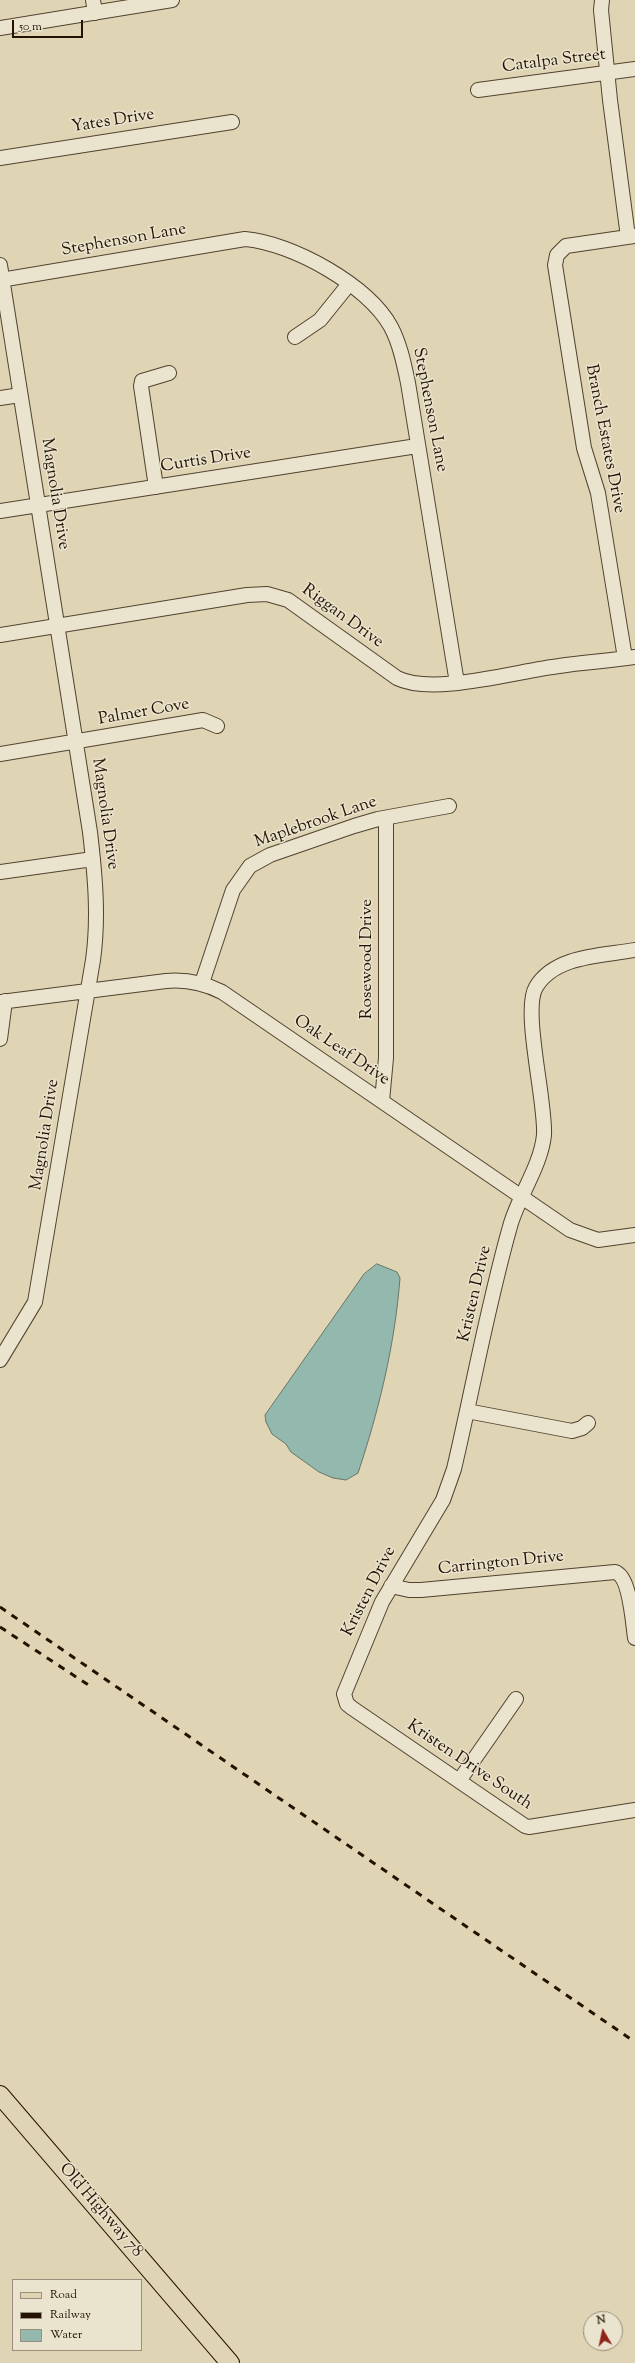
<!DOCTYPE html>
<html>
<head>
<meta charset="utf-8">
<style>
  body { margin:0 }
  #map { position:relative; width:635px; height:2363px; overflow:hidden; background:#dfd4b4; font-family:"Sorts Mill Goudy",serif }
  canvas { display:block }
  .legend { position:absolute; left:12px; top:2279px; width:130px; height:72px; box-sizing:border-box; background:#eae3ce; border:1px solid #9a8f7c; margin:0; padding:5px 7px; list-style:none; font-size:12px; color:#231201 }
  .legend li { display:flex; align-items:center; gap:8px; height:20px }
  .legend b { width:20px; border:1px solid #9a8f7c }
  .north { position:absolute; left:583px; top:2311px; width:40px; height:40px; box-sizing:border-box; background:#eae3ce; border:1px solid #9a8f7c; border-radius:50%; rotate:351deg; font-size:11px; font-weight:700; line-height:16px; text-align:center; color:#231201 }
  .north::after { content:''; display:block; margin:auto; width:14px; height:18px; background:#8f2418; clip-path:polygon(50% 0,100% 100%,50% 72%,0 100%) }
  .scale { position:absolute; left:12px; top:20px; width:71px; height:18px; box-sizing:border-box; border:2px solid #231201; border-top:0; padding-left:5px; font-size:12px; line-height:14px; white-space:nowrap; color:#231201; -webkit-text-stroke:3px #eae3ce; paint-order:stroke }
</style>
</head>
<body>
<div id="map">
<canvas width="635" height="2363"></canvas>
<ul class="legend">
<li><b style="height:5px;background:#dfd4b4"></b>Road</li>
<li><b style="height:5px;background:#231201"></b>Railway</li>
<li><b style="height:11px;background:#93b8ad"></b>Water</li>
</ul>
<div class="north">N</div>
<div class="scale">50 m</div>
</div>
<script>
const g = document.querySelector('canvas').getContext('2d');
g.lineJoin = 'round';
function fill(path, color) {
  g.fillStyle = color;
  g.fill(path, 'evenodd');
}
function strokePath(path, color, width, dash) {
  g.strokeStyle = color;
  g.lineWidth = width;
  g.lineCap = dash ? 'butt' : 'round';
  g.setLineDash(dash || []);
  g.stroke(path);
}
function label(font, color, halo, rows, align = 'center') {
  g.font = font + ' "Sorts Mill Goudy",serif';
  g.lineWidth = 3;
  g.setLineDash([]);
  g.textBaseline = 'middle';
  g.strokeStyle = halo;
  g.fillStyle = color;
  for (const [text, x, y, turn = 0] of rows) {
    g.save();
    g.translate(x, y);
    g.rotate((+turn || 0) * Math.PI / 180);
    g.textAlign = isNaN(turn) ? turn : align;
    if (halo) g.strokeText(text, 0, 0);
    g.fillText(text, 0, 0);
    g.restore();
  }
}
const water = new Path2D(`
  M377,1264L397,1272L400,1278C395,1344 379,1410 358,1473L346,1480L333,1478L319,1472L291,1452L286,1444L272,1434L266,1422L265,1415L364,1274Z`);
fill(water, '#93b8ad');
strokePath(water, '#667668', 1);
const minor = new Path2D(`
  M93,0L95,13
  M602,0L601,10L610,100L628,237
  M0,28L172,0
  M478,90L635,69
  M0,158L232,122
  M0,265L90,832C95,875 99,917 93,960L35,1302L0,1360
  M0,280L245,239C292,243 368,285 391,327C400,344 404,364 408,383L457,683
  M295,337L320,320L349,284
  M0,398L20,395
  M156,487L141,386L142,381L169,373
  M0,511L417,446
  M0,635L247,595L267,594L288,600L397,678C433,696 517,671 559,666C584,662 610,661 635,657
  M625,658L598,493L584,448L555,265L557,255L566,246L635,236
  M0,754L203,720L217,726
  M0,872L93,859
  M635,950C602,956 555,955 536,987C522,1010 546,1102 544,1135C541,1165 520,1194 511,1223C488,1303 473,1388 454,1469L443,1500L382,1602L344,1694L347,1704L352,1708L525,1826L529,1827L635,1810
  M202,983L233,890L250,866L270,855L354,826L378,819L449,806
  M0,1002L166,981C187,979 204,983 222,992L570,1230L598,1240L635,1235
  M0,1039L5,1001
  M382,1101L386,1058V818
  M467,1411L572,1431L582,1428L588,1423
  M391,1586L409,1590H421L615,1572C630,1576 633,1624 635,1638
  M459,1781L516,1699`);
const major = new Path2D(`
  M0,2095L230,2363`);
strokePath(minor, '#52422e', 16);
strokePath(major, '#231201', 20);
strokePath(minor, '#eae3ce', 14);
strokePath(major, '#dfd4b4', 18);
strokePath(new Path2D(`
  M0,1607L635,2042
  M0,1627L90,1686`), '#231201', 3, [7, 7]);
label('17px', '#231201', '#eae3ce', [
  ["Catalpa Street",554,62,-7],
  ["Yates Drive",113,122,-9],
  ["Stephenson Lane",124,241,-10],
  ["Stephenson Lane",429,410,79],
  ["Branch Estates Drive",604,439,79],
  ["Curtis Drive",206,461,-9],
  ["Magnolia Drive",54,494,81],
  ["Riggan Drive",342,617,36],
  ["Palmer Cove",144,713,-10],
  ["Magnolia Drive",104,814,82],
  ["Maplebrook Lane",316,823,-19],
  ["Rosewood Drive",368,959,-90],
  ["Oak Leaf Drive",341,1051,34],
  ["Magnolia Drive",46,1135,-81],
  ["Kristen Drive",476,1294,-77],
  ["Carrington Drive",501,1564,-6],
  ["Kristen Drive",370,1592,-63],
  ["Kristen Drive South",469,1766,34],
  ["Old Highway 78",100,2211,49]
]);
</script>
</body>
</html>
